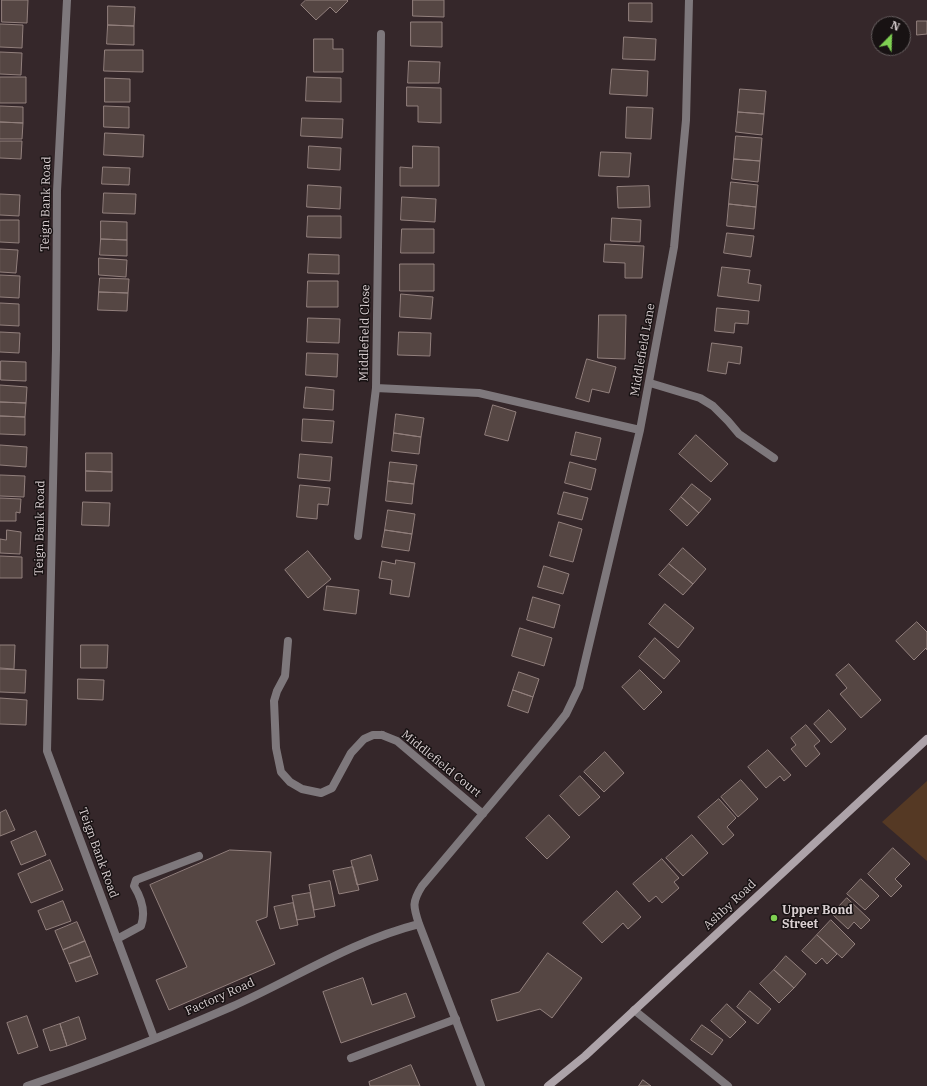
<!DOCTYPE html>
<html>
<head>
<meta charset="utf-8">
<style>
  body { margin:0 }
  #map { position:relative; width:927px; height:1086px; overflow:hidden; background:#35272a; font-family:"IBM Plex Serif",serif }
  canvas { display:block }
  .north { position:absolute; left:871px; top:16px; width:40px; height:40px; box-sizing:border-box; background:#181213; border:1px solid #665e5f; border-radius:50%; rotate:23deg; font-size:11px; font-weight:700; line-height:16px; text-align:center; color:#dad0d2 }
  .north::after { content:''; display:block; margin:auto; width:14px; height:18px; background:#7fd052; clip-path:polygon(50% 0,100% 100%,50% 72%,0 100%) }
</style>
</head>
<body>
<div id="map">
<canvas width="927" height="1086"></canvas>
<div class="north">N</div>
</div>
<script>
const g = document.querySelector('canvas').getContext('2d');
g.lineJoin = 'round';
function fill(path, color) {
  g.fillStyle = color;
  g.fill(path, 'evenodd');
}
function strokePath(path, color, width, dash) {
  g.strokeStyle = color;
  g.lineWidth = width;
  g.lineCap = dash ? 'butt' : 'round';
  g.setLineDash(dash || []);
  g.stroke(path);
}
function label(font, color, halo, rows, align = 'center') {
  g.font = font + ' "IBM Plex Serif",serif';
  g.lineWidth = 3;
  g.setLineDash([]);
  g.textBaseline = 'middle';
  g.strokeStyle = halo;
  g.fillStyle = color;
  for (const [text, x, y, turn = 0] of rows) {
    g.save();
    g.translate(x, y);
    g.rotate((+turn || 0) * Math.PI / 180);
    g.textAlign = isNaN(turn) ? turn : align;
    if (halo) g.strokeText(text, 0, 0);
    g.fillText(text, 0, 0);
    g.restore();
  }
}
fill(new Path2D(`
  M927,781V861L882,822Z`), '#553924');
const building = new Path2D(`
  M2,0H28L27,23L2,22Z
  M306,0H347L348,1L336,13L330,7L316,20L301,5Z
  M413,0H444V17L413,16Z
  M629,3H652V22L629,21Z
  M108,6L135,7L134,26L108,25Z
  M917,21H927V34L917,35Z
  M411,22H442V47L411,46Z
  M0,24L23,25L22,48L0,47Z
  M108,25L134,26V45L107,44Z
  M624,37L656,39L655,60L623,59Z
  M314,39H333V49H343V72H314Z
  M105,50H143V72L104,71Z
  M0,52L22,53L21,75L0,74Z
  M409,61L440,62L439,83H408Z
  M612,69L648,71L647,96L610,94Z
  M0,77H26V103H0Z
  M307,77L341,78V102L306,101Z
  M105,78L130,79V102H105Z
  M407,87L441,88V123L418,122V106H407Z
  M740,89L766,91L764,114L738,112Z
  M0,106L23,107V123L0,122Z
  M104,106L129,107V128L104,127Z
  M627,107L653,108L651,139L626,138Z
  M738,112L764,114L762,135L736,132Z
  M302,118L343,119L342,138L301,136Z
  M0,122L23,123L22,139H0Z
  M105,133L144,135L143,157L104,155Z
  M736,136L762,138L760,161L734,159Z
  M0,141H22L21,159L0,158Z
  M309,146L341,148L340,170L308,168Z
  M413,146L439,147V186H400V167L412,168Z
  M601,152L631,153L629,177L599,176Z
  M734,159L760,161L758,182L732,179Z
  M103,167L130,168L129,185L102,184Z
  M731,182L758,185L756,207L729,204Z
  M308,185L341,187L340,209L307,207Z
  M649,186L650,207L618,208L617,187Z
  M104,193L136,194L135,214L103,213Z
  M0,194L20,195L19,216L0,215Z
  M402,197L436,199L435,222L401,220Z
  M729,204L756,207L754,229L727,226Z
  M308,216H341V238L307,237Z
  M612,218L641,220L640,242L611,241Z
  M0,220H19V243L0,242Z
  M101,221L127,222V240L101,239Z
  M402,229H434V253H401Z
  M727,233L754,236L751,257L724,253Z
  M101,239L127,240V256L100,255Z
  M605,244L644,246L642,278H625V263L604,262Z
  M0,249L18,250L16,273L0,272Z
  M309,254L339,255V274L308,273Z
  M99,258L127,260L126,277L99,275Z
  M400,264H434V291H400Z
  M722,267L750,270L748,283L761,285L759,301L718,296Z
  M0,275L20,276L19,298L0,297Z
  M100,278L129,279L128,293L99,292Z
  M308,281H338V307H307Z
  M99,292L128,293L127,311L98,310Z
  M401,294L433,297L431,319L400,317Z
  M0,303L19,304V326L0,325Z
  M717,308L749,311L748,324L735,323L734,333L715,331Z
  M599,315H626L625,359L598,358Z
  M308,318L340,319L339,343L307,342Z
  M0,332L20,333L19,353L0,352Z
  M399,332L431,333L430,356L398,355Z
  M712,343L742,347L740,364L728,362L726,374L708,371Z
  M307,353L338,354L337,377L306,375Z
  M587,359L616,367L609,393L592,389L589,402L576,398Z
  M1,361L26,362V381L1,380Z
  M0,385L27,387L26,403L0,402Z
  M306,387L334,390L333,410L304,408Z
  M0,402L26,403L25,417L0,416Z
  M493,405L516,412L508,441L485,435Z
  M396,414L424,418L421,437L394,433Z
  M0,416L25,417V435L0,434Z
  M303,419L334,421L332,443L302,441Z
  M576,432L601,438L596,460L571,455Z
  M394,433L421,437L419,454L392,451Z
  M696,435L728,464L711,482L679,454Z
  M0,445L27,447L26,467L0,465Z
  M86,453H112V472L86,471Z
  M300,454L332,457L330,481L298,478Z
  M390,462L417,465L414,484L388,481Z
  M570,462L596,469L591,490L565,483Z
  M86,471L112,472V491H86Z
  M0,475L25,476L24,497L0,496Z
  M388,481L414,484L412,504L386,501Z
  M692,484L711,499L699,513L681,497Z
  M300,485L330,488L328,505L318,504L317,519L297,517Z
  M564,492L588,498L582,520L558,514Z
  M681,497L699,513L687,526L670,510Z
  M0,498L21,499L20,513L16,512V521H0Z
  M83,502L110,503L109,526L82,525Z
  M388,510L415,514L412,534L385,530Z
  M559,522L582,529L573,562L550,556Z
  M7,530L21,532L20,554L0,553V539L6,540Z
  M385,530L412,534L409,551L382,547Z
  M683,548L706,569L693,584L669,564Z
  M308,551L331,579L308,598L285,570Z
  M0,556L22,557V578H0Z
  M396,560L415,563L409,597L390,594L392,580L379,578L382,561L395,564Z
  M669,564L693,584L683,595L659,575Z
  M544,566L569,574L563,594L538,587Z
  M327,586L359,590L356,614L324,610Z
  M533,597L560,605L554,628L527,620Z
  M665,604L694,628L678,648L649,624Z
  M917,622L927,632V650L926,648L914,660L896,641Z
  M520,628L552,638L544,666L512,656Z
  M655,638L680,661L664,679L639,657Z
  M0,645H15L14,669L0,668Z
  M81,645H108L107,668H81Z
  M849,664L881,700L861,718L840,694L847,688L836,675Z
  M0,669L26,670L25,693L0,692Z
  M640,670L662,692L644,710L622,687Z
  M519,672L539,679L533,697L513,690Z
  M78,679L104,680L103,700L78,699Z
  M513,690L533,697L528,713L508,706Z
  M0,698L27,700L26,725L0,724Z
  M829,710L846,729L831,743L814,724Z
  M806,725L820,741L814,746L820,754L806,767L791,749L796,745L791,738Z
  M768,750L791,775L784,781L780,776L766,788L748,767Z
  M605,752L624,773L604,792L584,772Z
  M580,776L600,797L579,816L560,796Z
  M741,780L758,799L738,817L721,797Z
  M719,799L736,818L727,827L734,835L723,845L698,817Z
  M6,810L15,830L0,836V813Z
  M549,815L570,837L547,859L526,838Z
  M36,831L46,855L21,865L11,842Z
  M692,835L708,853L683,876L666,858Z
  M893,848L910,864L895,879L902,886L891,897L868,874Z
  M230,850L271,852L267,917L256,921L275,964L169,1010L156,980L187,967L150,885Z
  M371,855L378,880L357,885L351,861Z
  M662,859L679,878L674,882L679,888L662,903L656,896L649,902L633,884Z
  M50,860L63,890L31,903L18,874Z
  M353,867L359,890L339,894L333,871Z
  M861,879L879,896L865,910L847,894Z
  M330,881L335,906L314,910L309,885Z
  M617,891L641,917L628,929L623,923L602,943L583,923Z
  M310,893L315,917L297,920L292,896Z
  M847,898L870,920L861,929L854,922L848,929L832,914Z
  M63,901L71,921L46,930L38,911Z
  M293,903L298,925L280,929L274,907Z
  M831,920L855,944L842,958L817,935Z
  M77,922L85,941L63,950L55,931Z
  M817,935L837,954L827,964L822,958L816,964L802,951Z
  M85,941L91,956L69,964L63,950Z
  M548,953L582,978L552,1018L540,1009L497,1021L491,1000L519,992Z
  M91,956L98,974L76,982L69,964Z
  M786,956L806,974L794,988L774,970Z
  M774,970L794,988L779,1003L760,984Z
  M363,978L372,1005L406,993L415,1017L341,1043L323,992Z
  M750,991L771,1009L758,1024L737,1007Z
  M727,1004L746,1022L730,1038L711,1021Z
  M27,1016L38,1047L18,1054L7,1023Z
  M79,1017L86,1039L67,1046L60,1024Z
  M60,1024L67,1046L50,1051L43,1030Z
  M702,1025L723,1040L712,1055L691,1040Z
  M411,1065L420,1086H370L369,1082Z
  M643,1080L651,1086H639Z`);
fill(building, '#554643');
strokePath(building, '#92807d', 1);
strokePath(new Path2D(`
  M650,383L700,398L713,406L728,421L739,434L774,458
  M288,641L285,676L277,691L274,701L276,748L281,772L290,782L302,789L321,793L332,788L351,753L364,739L373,735H382
  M117,939L141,926C146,912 142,899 134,886L136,880L199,856
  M634,1010L728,1086
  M351,1058L456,1019`), '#7e787c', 8);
strokePath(new Path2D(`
  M67,0L57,191L56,350L47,751L154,1038
  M381,34L376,388L479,393L640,430
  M358,536L376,388
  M382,735L397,741L483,814
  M27,1086C96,1063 164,1036 231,1007C294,979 352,941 419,924
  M481,1086L419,924C413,906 412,902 422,886L555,728L566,714L579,687L640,430L674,247L686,120L689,0`), '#7e787c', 8);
strokePath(new Path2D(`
  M548,1086L585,1056L927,739`), '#ada3a9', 8);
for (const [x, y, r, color] of [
  [774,918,4,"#7fd052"]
]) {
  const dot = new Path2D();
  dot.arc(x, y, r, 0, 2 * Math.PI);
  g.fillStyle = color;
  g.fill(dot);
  strokePath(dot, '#181213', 1.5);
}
label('12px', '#dad0d2', '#181213', [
  ["Teign Bank Road",46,204,-89],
  ["Middlefield Close",365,333,-89],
  ["Middlefield Lane",643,350,-80],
  ["Teign Bank Road",40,528,-89],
  ["Middlefield Court",441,764,39],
  ["Teign Bank Road",98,853,70],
  ["Ashby Road",730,905,-43],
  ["Factory Road",220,997,-24]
]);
label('bold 12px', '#dad0d2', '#181213', [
  ["Upper Bond",782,911],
  ["Street",782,925]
], 'left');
</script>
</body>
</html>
